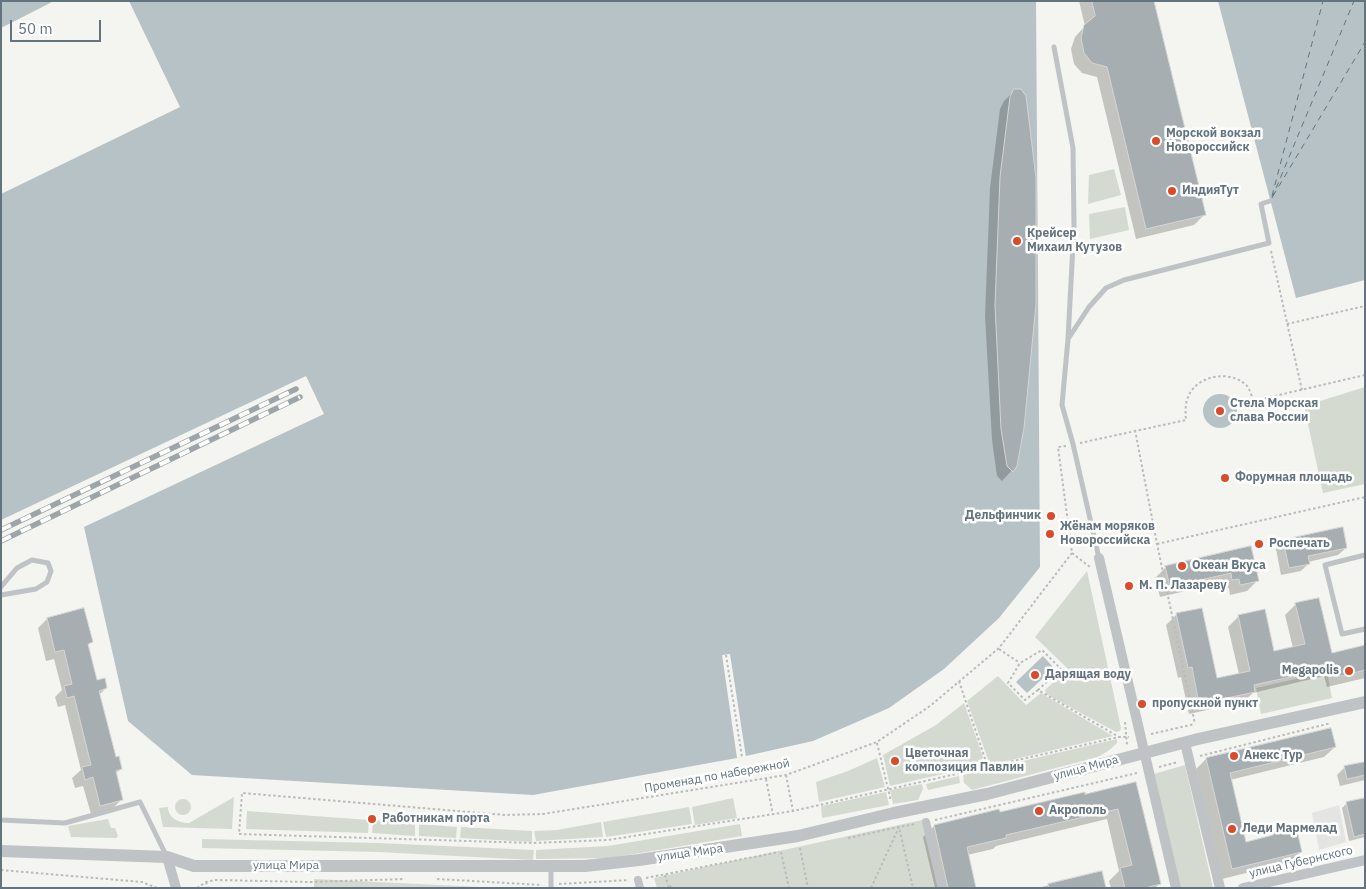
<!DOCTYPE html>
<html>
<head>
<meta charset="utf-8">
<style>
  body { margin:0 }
  #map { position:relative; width:1366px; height:889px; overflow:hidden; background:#f4f4f0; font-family:"IBM Plex Sans",sans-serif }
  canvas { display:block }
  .frame { position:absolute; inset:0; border:2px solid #64747f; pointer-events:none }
  .scale { position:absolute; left:10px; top:20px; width:91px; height:22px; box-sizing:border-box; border:2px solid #64747f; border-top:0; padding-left:6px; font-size:15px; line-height:18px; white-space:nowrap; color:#64747f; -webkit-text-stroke:4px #fff; paint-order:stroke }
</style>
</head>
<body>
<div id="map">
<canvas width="1366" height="889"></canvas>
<div class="frame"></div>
<div class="scale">50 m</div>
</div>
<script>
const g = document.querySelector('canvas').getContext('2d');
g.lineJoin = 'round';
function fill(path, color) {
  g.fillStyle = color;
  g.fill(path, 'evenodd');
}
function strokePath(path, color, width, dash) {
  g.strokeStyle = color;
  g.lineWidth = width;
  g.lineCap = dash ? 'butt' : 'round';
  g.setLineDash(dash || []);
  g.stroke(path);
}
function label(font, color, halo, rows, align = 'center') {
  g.font = font + ' "IBM Plex Sans",sans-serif';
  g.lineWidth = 5;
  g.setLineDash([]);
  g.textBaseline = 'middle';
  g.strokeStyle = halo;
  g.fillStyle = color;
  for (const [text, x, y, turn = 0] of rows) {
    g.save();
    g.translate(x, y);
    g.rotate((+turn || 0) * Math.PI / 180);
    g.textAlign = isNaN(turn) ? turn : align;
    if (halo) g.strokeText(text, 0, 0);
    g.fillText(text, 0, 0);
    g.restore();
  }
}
fill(new Path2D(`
  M1339,805L1346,842L1319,850L1312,813Z`), '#e4e5e3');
fill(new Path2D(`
  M1114,169L1121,195L1088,204L1089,175Z
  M1125,207L1129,230L1090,239L1089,214Z
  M1365,387V484L1323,493L1304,406Z
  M1087,571L1121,728L1120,731L1116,732L1046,694L1045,690L1068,669L1035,637Z
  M1327,672L1332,698L1261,714L1256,688Z
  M998,676L1026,705L1041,693L1113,736L990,765L967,701Z
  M964,703L983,757L978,766L890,786L883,755L936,725Z
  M1117,739V743C1110,750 1103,755 1094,758L972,790L964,783L963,775Z
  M877,758L885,787L819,802L816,782L848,771Z
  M1185,765L1213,888H1180L1154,774Z
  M959,776L960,783L928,790L926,784Z
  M922,784L923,789L918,800L893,804L890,790Z
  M886,792L889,805L822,818L821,806Z
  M234,797L232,829L163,827L159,808L168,807C168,818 179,823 189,823Z
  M733,798L737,818L695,825L692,807Z
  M175 807a8 8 0 1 1 16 0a8 8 0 1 1-16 0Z
  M689,807L692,824L606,837L603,822Z
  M247,811L369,820L368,833L246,829Z
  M108,819L111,828H115L118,836L116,838L71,837L68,826Z
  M373,820L415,823V836L372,833Z
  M922,820L938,888H657L654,878Z
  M601,822L603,837L536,841L534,831L557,830Z
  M419,824L457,827L456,838L419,836Z
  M740,824L742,836L610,858L536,859V850L608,846Z
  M461,827L532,831V842L460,838Z
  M202,839L378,843L534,850L533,860L378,852L202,848Z
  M314,879L502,888L314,887Z`), '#d5dad1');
fill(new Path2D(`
  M1,1H54L1,28Z
  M129,1H1036L1040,567L999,618L944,669L889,708L813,741L737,758L533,795L192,775L128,721L84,527L324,414L306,376L1,520V194L180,107Z
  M1218,1H1365V280L1296,298Z
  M1203 411a17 17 0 1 1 34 0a17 17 0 1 1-34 0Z
  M1043,656L1054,668L1027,693L1016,682Z`), '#b6c2c6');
fill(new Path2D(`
  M730,654L746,757L737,758L722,655Z`), '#f4f4f0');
fill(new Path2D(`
  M1079,1H1153L1204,215L1194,225L1136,239L1097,77L1082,73L1074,64L1071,49L1075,37L1085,26Z
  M1015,90L1016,466L1002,481L997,476L992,440L985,316L990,188L1000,109L1004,101Z
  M1283,541L1346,548L1338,555L1308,562V564L1301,571L1281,575L1276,549Z
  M1250,548L1258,580L1247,591L1230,595L1229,588L1222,590L1220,583L1160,597L1155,578L1166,567Z
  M1296,604L1331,655L1365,647V678L1327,687L1324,676L1253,693L1243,702L1189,714L1181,677L1178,678L1166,625L1177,614L1216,679L1239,674L1228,627L1239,616L1273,653L1293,648L1285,615Z
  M47,619L91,642L87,646L96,681L106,688L99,695L115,758L121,769L115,774L122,799L112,809L91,814L83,786L75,788L72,778L81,770L65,705L58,707L55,697L62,690L54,659L46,661L38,628Z
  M1335,747L1324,757L1230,780L1245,843L1268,838L1273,833L1301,852L1290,862L1222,879L1196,769L1206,759Z
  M1365,763V780L1340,786L1337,775L1345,767Z
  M1135,783L1159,884L1155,888H1111L1109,881L1119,871L1107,819L996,846L993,849L967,855L975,888H935L923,837L934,826L999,814Z
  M1365,799V837L1349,841L1342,808L1347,803Z
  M1101,873L1105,888H1037Z`), '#0003');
strokePath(new Path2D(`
  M1272,196L1323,1
  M1273,196L1365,42
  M1272,198L1354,1`), '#5f777d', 1, [6, 5]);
const building = new Path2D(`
  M1092,1H1154L1206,215L1146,229L1107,67L1092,63L1084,53L1081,38L1084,25L1095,16Z
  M1014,89H1021L1026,96L1036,178V304L1024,428L1017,466L1013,472L1007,466L1001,429L995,305L1000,177L1010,97Z
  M1343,527L1347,548L1308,556L1310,564L1289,568L1283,540Z
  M1251,546L1259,581L1240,585L1239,579L1232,580L1231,573L1170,587L1165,566Z
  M1319,598L1332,653L1365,645V670L1337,677L1335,667L1254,685L1255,692L1199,704L1192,667L1188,668L1176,613L1202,608L1217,678L1250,671L1238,615L1265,609L1274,651L1305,644L1295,603Z
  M84,608L93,642L88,644L97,680L105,678L107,688L99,691L116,757L119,756L122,769L116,771L123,800L100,806L93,777L85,780L82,767L91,765L74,696L67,698L64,686L72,684L64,650L55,652L47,618Z
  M1331,728L1336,747L1230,773L1246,842L1273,835V831L1296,826L1302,852L1232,869L1206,758Z
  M1365,762V775L1347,779L1344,766Z
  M1136,782L1161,884L1145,888H1125L1120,868L1132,865L1118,809L1006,835V838L967,847L976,888H948L934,825L999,809L1000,812L1085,792V794Z
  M1365,798V834L1354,837L1346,802Z
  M1102,871L1106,888H1049L1048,884Z`);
fill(building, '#a6aeb2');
strokePath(building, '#d5d5d3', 1);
strokePath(new Path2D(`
  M1271,251L1302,390
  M1287,324L1365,306
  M1135,430L1157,544L1195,724
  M1080,443L1186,420C1185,410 1185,399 1192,390C1204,374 1233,371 1247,386C1250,390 1252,396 1253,401L1365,375
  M1066,446L1058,447L1072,553L999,648L930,706L877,742L786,775L543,814L505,815L242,793L239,834L533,843L608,840L793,811L1119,737H1129
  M1157,544L1365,497
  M1072,553L1090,567
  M999,649L1020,663
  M726,655L742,757
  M959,681L988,768
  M1038,690L1025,700L1008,683L1020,663L1042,650L1061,669L1038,690L1119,737
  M1125,722L1127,745
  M1151,734L1195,724
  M877,743L891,801
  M1200,756L1331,723
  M1159,767L1178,762
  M786,775L793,811
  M766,779L773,815
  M935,820L1137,773
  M848,838L899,827L913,888
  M800,848L808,888
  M781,852L789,888
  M1,870L142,882L157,888
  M665,875L668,885
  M646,878L779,852
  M437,879L542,885
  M206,882L208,888
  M559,884L629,880
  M197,888L206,882L215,880L310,882L405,879
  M669,888L668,885L672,888
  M871,888L899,827L916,824`), '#b9bbbd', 2, [2.5, 2.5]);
strokePath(new Path2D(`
  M1054,47L1073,148L1074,226L1068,339L1062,405L1073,444L1099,558
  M1068,339L1089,307L1106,288L1124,280L1269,243L1261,204L1270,201
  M1365,555L1325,565L1342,634L1365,629
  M1,587L17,568L32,560L48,563L51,571L47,582L36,589L1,595
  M1,820L65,823L140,802L167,857
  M551,866V888`), '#bfc3c6', 5);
strokePath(new Path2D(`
  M926,822L942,888
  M638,880L640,888`), '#bfc3c6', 8);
strokePath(new Path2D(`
  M1099,558L1176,888
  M1185,743L1220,888
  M167,857L176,888
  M1243,888L1365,860`), '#bfc3c6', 10);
strokePath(new Path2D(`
  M1,851L167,857L194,866H585L639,860L798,836L894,813L987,794L1198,739L1365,702`), '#bfc3c6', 12);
const rail = new Path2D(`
  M1,530L296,389
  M1,541L300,397`);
strokePath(rail, '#9ea5a9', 5.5);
strokePath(rail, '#fff', 4, [11]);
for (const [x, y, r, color] of [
  [1156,141,5,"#da4b29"],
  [1172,191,5,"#da4b29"],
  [1017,241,5,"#da4b29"],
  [1220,411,5,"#da4b29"],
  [1225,478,5,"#da4b29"],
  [1051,516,5,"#da4b29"],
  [1050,534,5,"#da4b29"],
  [1259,544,5,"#da4b29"],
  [1182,566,5,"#da4b29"],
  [1129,586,5,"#da4b29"],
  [1349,671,5,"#da4b29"],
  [1035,675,5,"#da4b29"],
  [1142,704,5,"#da4b29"],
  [1234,756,5,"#da4b29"],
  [895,761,5,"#da4b29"],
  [1039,811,5,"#da4b29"],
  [372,819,5,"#da4b29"],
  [1232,829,5,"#da4b29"]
]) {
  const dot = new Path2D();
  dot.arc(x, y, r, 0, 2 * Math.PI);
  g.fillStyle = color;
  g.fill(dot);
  strokePath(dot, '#fff', 2);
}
label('bold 12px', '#64747f', '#fff', [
  ["Морской вокзал",1166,134],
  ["Новороссийск",1166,148],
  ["ИндияТут",1182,191],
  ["Крейсер",1027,234],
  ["Михаил Кутузов",1027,248],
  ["Стела Морская",1230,404],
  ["слава России",1230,418],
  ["Форумная площадь",1235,478],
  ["Дельфинчик",1041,516,"right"],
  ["Жёнам моряков",1060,527],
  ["Новороссийска",1060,541],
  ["Роспечать",1269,544],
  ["Океан Вкуса",1192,566],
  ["М. П. Лазареву",1139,586],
  ["Megapolis",1339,671,"right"],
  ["Дарящая воду",1045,675],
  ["пропускной пункт",1152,704],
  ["Цветочная",905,754],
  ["композиция Павлин",905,768],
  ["Анекс Тур",1244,756],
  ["Акрополь",1049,811],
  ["Работникам порта",382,819],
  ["Леди Мармелад",1242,829]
], 'left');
label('12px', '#64747f', '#fff', [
  ["улица Мира",1086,768,-15],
  ["Променад по набережной",717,776,-10],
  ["улица Мира",690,853,-8],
  ["улица Губернского",1301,862,-13],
  ["улица Мира",286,866]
]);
</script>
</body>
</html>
